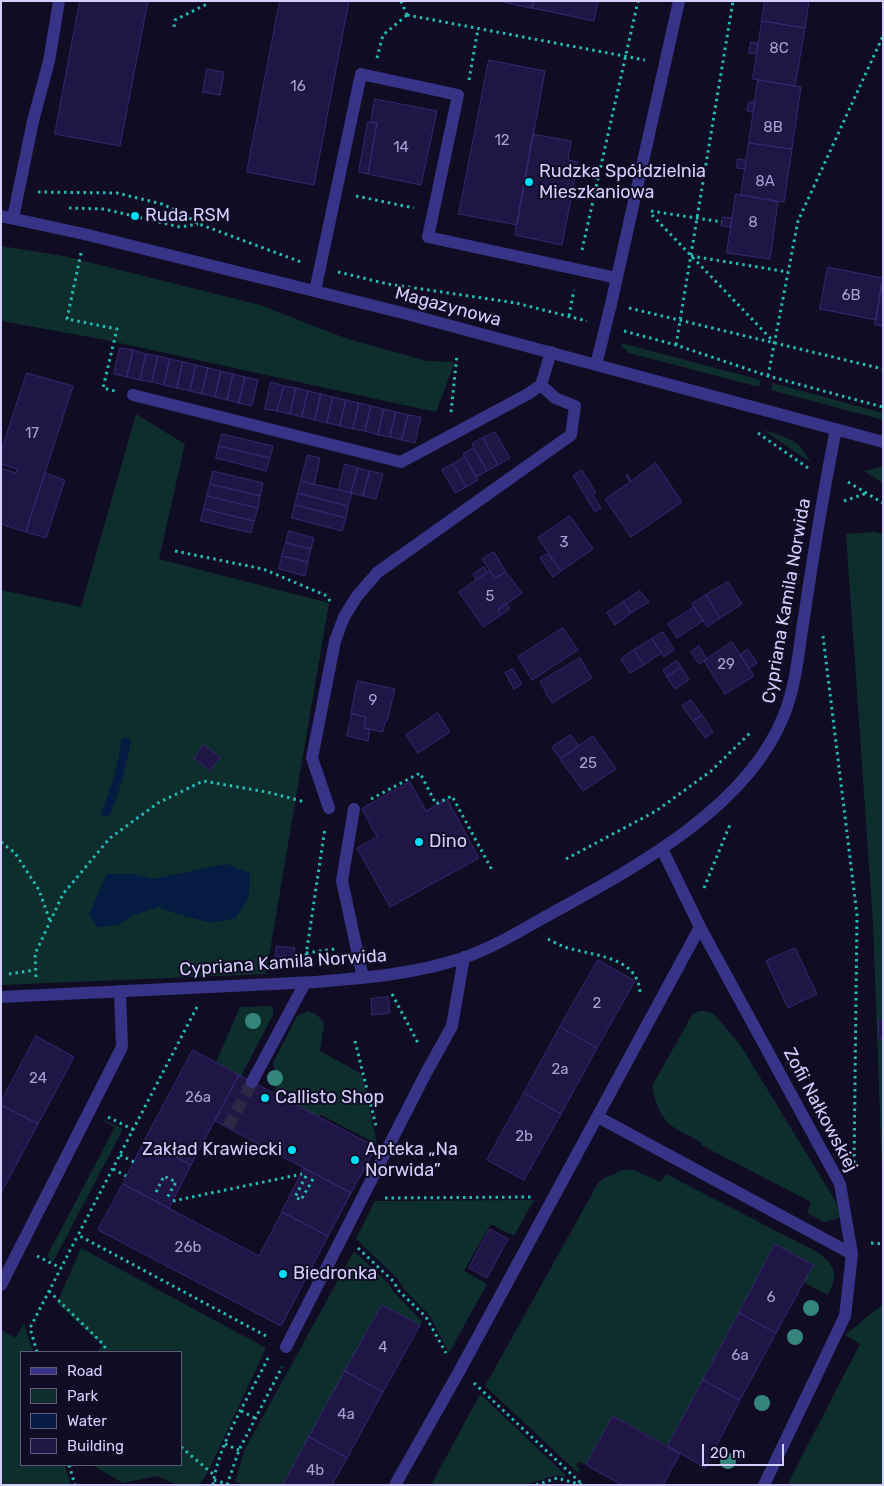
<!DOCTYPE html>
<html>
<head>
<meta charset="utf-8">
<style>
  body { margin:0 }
  #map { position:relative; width:884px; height:1486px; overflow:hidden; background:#100c23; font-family:Rubik,sans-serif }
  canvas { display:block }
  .frame { position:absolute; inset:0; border:2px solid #d4ceff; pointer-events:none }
  .legend { position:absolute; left:20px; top:1351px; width:162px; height:115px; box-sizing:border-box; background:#100c23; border:1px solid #5e5a7b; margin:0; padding:6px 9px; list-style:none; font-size:15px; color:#d4ceff }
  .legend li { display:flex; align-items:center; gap:10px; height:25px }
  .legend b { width:25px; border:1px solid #5e5a7b }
  .scale { position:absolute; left:702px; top:1444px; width:82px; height:22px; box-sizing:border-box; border:2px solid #d4ceff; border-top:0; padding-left:6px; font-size:15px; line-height:18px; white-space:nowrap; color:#d4ceff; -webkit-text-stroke:4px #100c23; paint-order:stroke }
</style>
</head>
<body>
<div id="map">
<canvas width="884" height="1486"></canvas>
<div class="frame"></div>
<ul class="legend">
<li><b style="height:6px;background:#373386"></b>Road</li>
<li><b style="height:14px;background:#0e2d2d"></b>Park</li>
<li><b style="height:14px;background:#061b42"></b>Water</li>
<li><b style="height:14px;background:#201645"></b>Building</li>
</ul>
<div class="scale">20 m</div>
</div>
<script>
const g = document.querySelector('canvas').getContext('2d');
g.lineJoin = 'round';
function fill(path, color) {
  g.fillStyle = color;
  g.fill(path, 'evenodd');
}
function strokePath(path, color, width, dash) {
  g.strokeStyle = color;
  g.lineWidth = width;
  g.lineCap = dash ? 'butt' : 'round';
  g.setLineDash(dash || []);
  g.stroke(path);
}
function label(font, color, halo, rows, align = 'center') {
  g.font = font + ' Rubik,sans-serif';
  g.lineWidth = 4;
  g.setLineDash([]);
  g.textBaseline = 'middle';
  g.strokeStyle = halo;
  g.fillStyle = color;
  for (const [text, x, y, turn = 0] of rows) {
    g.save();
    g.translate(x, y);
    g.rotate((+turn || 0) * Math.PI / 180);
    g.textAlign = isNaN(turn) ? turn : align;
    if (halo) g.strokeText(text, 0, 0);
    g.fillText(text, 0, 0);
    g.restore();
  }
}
fill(new Path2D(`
  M1,246L64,256L260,305L345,338L427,361L455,362L436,412L106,340L1,321Z
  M621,343L761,380L759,387L629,353L622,347Z
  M773,383L883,413V420L771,390Z
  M136,414L185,444L159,559L329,603L266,974L1,985V590L81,607Z
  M763,430C786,437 800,439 810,462Z
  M883,466V483L864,471Z
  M874,532L883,534V1198L873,923L846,534Z
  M271,1006L273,1010V1015L241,1076L216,1062L240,1007Z
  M307,1011C314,1012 321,1017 324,1024L320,1051L362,1074L377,1144L321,1115L319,1117L273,1092L283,1074L275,1070L273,1063L297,1016Z
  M699,1011H707L714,1014L741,1046L836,1202L840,1218L824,1222L807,1213L811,1202L701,1145V1142C681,1131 665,1128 657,1104C655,1098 652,1091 653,1084L692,1015Z
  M105,1120L123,1129L53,1262L47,1256L115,1127L104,1121Z
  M623,1170H634L661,1182L666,1174L819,1253C837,1269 838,1274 828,1295L803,1282L813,1265L775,1245L668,1446L613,1416L586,1465L578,1461L576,1466L580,1469L578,1473L485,1386L598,1183L604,1178Z
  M534,1200L514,1236L491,1224L464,1271L487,1284L449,1353L430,1316L403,1288L396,1277L356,1239L375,1201Z
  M81,1248L266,1348L207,1474L199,1485H177L157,1476L123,1483L92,1465H181V1352H97L102,1345L57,1303Z
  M354,1251L389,1284L393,1291L422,1321L420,1325L382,1305L283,1485L240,1484L235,1481L245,1449Z
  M883,1304V1485H787L860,1344L845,1335Z
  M24,1323L33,1352H21V1465H65L71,1485H1V1330L16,1338Z
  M480,1394L566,1475L564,1477L557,1475L525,1485H431Z`), '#0e2d2d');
fill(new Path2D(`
  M227,864L250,873L249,898L236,918L212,923L177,914L159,907L133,915L118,925L97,927L89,914L107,874H135L153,879Z`), '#061b42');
strokePath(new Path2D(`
  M106,812C116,789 122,767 126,742`), '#061b42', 9);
const building = new Path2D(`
  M80,1H148L120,146L55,134Z
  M280,1H349L314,185L247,172Z
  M499,1H534L532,8Z
  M534,1H598L594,21L532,8Z
  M765,1H809L805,28L762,21Z
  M762,21L805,28L795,86L753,79Z
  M751,42L758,43L757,54L749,53Z
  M489,60L545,71L517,225L459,214Z
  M207,69L224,72L220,95L203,92Z
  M758,80L801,87L792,149L749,143Z
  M375,99L437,111L421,185L368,174L377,123L371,122Z
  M749,102H755L753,112L747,111Z
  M368,122L377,123L368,174L359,172Z
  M533,134L571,141L568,160L578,162L562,245L515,235Z
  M749,143L792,149L784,202L741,195Z
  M738,159L746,160L745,169L737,168Z
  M736,194L778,202L770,259L727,253Z
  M723,217L732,218L731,227L721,226Z
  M828,267L883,278L876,320L820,309Z
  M882,283H883V326L875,325Z
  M120,348L133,350L127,377L114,374Z
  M133,350L146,354L140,380L127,377Z
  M146,354L158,356L152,382L140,380Z
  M158,356L170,359L164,385L152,382Z
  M170,359L183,362L177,388L164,385Z
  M183,362L196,365L190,391L177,388Z
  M196,365L208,368L202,394L190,391Z
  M208,368L221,371L215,397L202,394Z
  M221,371L233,374L227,400L215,397Z
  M27,373L73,386L26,532L1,524V468L16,473L17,469L1,464V452Z
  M233,374L245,377L239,403L227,400Z
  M245,377L258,380L252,406L239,403Z
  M271,382L284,386L277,411L265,409Z
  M284,386L296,388L290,414L277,411Z
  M296,388L308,391L302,417L290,414Z
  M308,391L321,394L315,420L302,417Z
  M321,394L333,397L327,423L315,420Z
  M333,397L346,400L340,426L327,423Z
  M346,400L359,403L353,429L340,426Z
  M359,403L371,406L365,431L353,429Z
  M371,406L384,409L378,435L365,431Z
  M384,409L396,412L390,437L378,435Z
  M396,412L408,415L402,440L390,437Z
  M408,415L421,417L415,443L402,440Z
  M495,432L510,458L498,465L483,438Z
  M222,434L273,446L270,458L219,446Z
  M483,438L498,465L487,471L472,444Z
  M219,446L270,458L266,471L216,458Z
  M474,448L487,471L476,477L463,454Z
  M308,455L320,458L314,485L301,481Z
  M465,457L478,480L466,487L453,464Z
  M656,463L682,502L631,537L605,499L630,482L626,476L628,475L631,481Z
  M345,464L358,468L351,493L339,490Z
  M453,464L466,487L455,493L442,470Z
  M358,468L370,471L363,496L351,493Z
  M582,470L596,493L593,495L601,508L595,512L573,476Z
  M213,471L263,483L260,496L210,484Z
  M370,471L383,474L376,499L363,496Z
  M45,473L65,480L46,538L26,532Z
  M301,481L352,493L348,506L298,493Z
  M210,484L260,496L258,508L207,496Z
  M298,493L348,506L346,518L295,505Z
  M207,496L258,508L254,521L204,509Z
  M295,505L346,518L342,531L292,518Z
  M204,509L254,521L251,533L201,521Z
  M570,516L593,549L561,571L538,538Z
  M289,531L314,538L311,549L286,543Z
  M286,543L311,549L308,562L282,556Z
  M494,552L506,572L495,578L482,559Z
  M548,554L561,571L553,577L540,558Z
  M282,556L308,562L305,576L279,569Z
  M484,567L487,572L476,580L473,574Z
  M490,571L495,578L506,572L522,593L498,610L501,615L483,627L459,592Z
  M728,582L742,604L720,618L706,595Z
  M640,591L649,602L631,613L623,602Z
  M706,595L720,618L707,627L692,604Z
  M623,602L631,613L615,625L607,613Z
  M506,603L510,609L501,615L498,610Z
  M694,607L703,621L677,638L668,624Z
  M563,628L578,650L532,680L518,657Z
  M663,632L674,650L664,657L652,639Z
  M652,639L661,653L644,665L634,650Z
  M732,642L754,676L725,694L704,661Z
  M699,646L707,659L699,664L691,652Z
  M748,649L757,663L749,669L740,655Z
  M634,650L644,665L630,673L621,659Z
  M580,658L592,678L552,703L540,682Z
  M677,661L681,667L667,677L663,670Z
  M681,667L689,680L675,689L667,677Z
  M513,669L522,684L514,689L505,673Z
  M358,681L395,689L387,721H385L383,732L364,728L366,717L351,713Z
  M691,700L702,715L693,721L682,706Z
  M438,713L450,732L418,753L406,735Z
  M352,714L366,717L364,728L370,729L368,741L347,736Z
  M702,715L713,732L705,738L693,721Z
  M571,735L579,746L560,759L552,747Z
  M593,736L616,769L583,791L560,759Z
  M204,745L220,757L210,771L194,758Z
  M410,782L426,811L447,799L479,858L390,907L357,848L377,837L362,809Z
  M277,946L295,948L293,958L275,956Z
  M795,948L817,994L788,1008L766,961Z
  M598,960L635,981L597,1048L560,1027Z
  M388,997L390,1013L372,1015L371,999Z
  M879,1020H883V1038H879Z
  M560,1027L597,1048L561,1114L524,1093Z
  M36,1036L74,1057L38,1124L1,1105V1102Z
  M193,1050L239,1075L191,1165L145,1140Z
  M239,1075L376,1147L351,1193L215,1121Z
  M524,1093L561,1114L524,1180L487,1160Z
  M1,1105L38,1124L1,1193Z
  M145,1140L191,1165L169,1208L123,1184Z
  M304,1168L351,1193L328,1236L282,1212Z
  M123,1184L259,1256L282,1212L328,1236L281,1326L98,1230Z
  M490,1229L508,1239L487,1278L469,1268Z
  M775,1244L813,1265L776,1333L739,1313Z
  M382,1305L420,1325L383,1392L345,1371Z
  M739,1313L776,1333L740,1400L703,1380Z
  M345,1371L383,1392L347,1458L309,1437Z
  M703,1380L740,1400L705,1468L668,1446Z
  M613,1416L680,1454L663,1485H622L586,1465Z
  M309,1437L347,1458L332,1485H283Z`);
fill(building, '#201645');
strokePath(building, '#372773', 1);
strokePath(new Path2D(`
  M228,1127L252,1082`), '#2d2944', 12, [12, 6]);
strokePath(new Path2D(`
  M401,1L407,15
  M407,15L645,60
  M174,27L175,20L207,4V1
  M377,58L383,35L407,15
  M469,80L478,29
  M38,192L117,193L162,204L178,211L199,224L301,262
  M356,196L414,208
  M69,208L104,209L180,227L198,224
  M651,211L722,222
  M652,215L774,342
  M582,250L638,1
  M81,253L67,319L117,329L103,388L115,391
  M691,256L788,272
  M338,272L388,284L516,303L587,321
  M629,308L883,369
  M569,316L574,290
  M624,331L676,345L768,376L883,407
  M676,345L733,1
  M768,376L798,221L883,36
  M451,412L457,355
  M758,433L808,468
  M848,482L883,503
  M844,501L867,493
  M175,551L263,569L325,595L331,602
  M823,636L857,915L854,1165
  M371,799L420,773L436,804L452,796L492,870
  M1,842L15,853L39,890L50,921
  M566,859L656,811L711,771L750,733
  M704,888L731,822
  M548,939C552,941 557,944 562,946C588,956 637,954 640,992
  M306,953L335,949
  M305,962L325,828
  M9,974L35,970
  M36,977L35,954L63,894L110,838L158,803L203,781L267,792L305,802
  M392,994L418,1043
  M197,1007L78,1235L268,1337
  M355,1041L376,1126
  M108,1117L134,1130
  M120,1155L134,1162
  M113,1169L126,1176
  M306,1176L295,1197L301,1200L313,1179
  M156,1192L164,1176L176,1182L167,1198
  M385,1198L531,1197
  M173,1201L302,1174
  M871,1243L883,1244
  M358,1248L393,1281L399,1291L426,1317L446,1353
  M37,1256L61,1268
  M49,1291L104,1345L107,1352
  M37,1352L30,1328L78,1235
  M474,1383L583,1485
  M241,1411L255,1418
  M225,1444L239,1450
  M181,1447L214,1475
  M69,1465L75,1485
  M214,1480L231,1485
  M213,1485C218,1443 251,1394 269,1356
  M227,1485L239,1450L282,1367
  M536,1485L557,1478L582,1485`), '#25bcb5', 3, [2.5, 4]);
strokePath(new Path2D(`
  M1,216L84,234L403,313L883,442
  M13,218L33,121L49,61L59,1
  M315,291L361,74L458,95L428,237L617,278
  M596,365L611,304L679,1
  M133,395L401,462L528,394L541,385L551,352
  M329,808L312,758L335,641L344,617L357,596L378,572L571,435L575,406L555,398L541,385
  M354,809L342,881L363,978
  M662,849L700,927L840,1184L852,1254L845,1316L764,1485
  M1,997L315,982C365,978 415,974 463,958C495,947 525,928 554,912C636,867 748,807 784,715C797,683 799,645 805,611C814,550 824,489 836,429
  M252,1082L305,983
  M598,1117L852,1254
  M1,1285L122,1047L120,991
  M286,1347L426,1073L452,1026L464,957
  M395,1485L460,1370L700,927`), '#373386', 12);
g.fillStyle = '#34857c';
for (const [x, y] of [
  [253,1021],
  [275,1078],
  [811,1308],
  [795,1337],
  [762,1403],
  [728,1461]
]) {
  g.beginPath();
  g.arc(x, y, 8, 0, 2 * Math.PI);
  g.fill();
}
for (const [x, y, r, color] of [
  [529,182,5,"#00ddf9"],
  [135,216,5,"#00ddf9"],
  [419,842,5,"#00ddf9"],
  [265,1098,5,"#00ddf9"],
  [292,1150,5,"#00ddf9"],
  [355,1160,5,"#00ddf9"],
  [283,1274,5,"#00ddf9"]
]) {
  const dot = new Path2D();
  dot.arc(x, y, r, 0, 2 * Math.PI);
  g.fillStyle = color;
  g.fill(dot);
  strokePath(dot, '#100c23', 2);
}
label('15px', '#a7a0d0', null, [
  ["8C",779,49],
  ["16",298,87],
  ["8B",773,128],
  ["12",502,141],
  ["14",401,148],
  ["8A",765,182],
  ["8",753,223],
  ["6B",851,296],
  ["17",32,434],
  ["3",564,543],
  ["5",490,597],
  ["29",726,665],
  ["9",373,701],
  ["25",588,764],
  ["2",597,1004],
  ["2a",560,1070],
  ["24",38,1079],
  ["26a",198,1098],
  ["2b",524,1137],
  ["26b",188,1248],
  ["6",771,1298],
  ["4",383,1348],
  ["6a",740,1356],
  ["4a",346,1415],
  ["4b",315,1471]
]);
label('18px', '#d4ceff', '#100c23', [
  ["Rudzka Spółdzielnia",539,172],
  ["Mieszkaniowa",539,193],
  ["Ruda RSM",145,216],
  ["Dino",429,842],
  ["Callisto Shop",275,1098],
  ["Zakład Krawiecki",282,1150,"right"],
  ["Apteka „Na",365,1150],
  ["Norwida”",365,1171],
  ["Biedronka",293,1274]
], 'left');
label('18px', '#d4ceff', '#100c23', [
  ["Magazynowa",448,307,15],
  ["Cypriana Kamila Norwida",787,601,-80],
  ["Cypriana Kamila Norwida",283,963,-4],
  ["Zofii Nałkowskiej",820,1110,62]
]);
</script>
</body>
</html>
